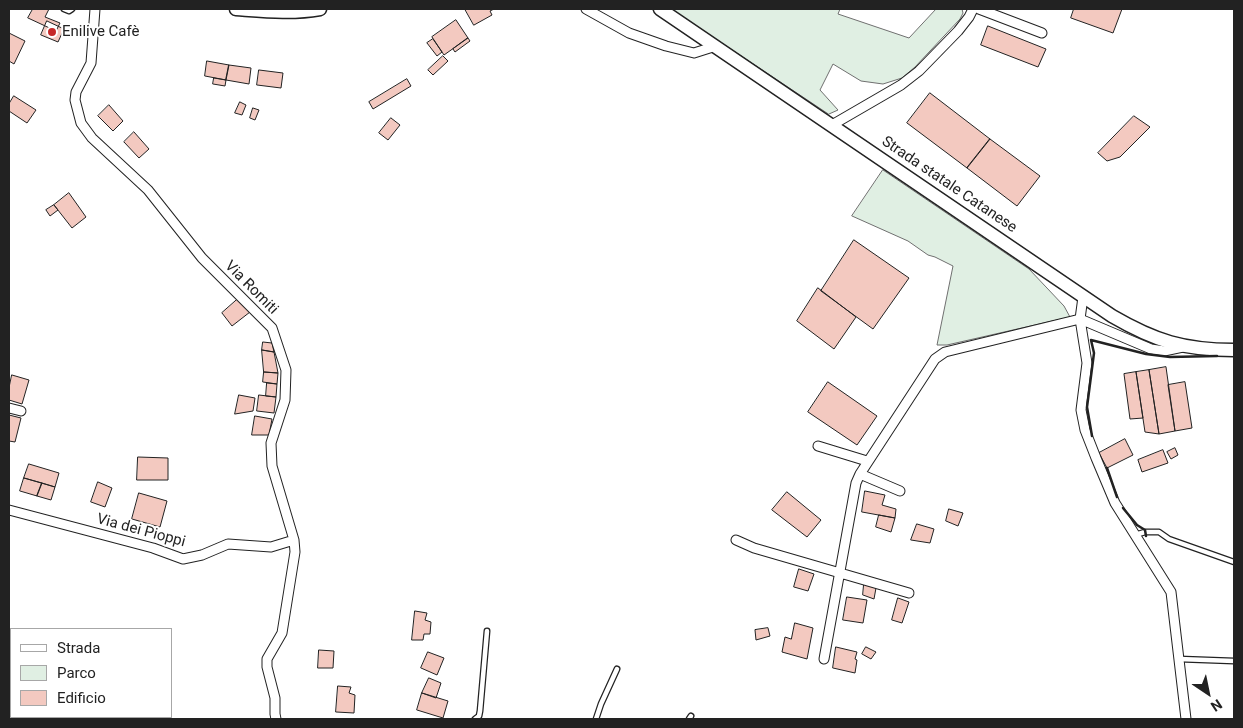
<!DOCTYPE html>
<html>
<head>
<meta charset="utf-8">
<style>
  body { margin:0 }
  #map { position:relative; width:1243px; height:728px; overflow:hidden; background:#fff; font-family:Roboto,sans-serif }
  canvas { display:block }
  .frame { position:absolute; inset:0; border:10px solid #222; pointer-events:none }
  .legend { position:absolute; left:10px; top:628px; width:162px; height:90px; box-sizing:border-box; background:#fff; border:1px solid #a7a7a7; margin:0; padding:6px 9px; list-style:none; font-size:15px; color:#222 }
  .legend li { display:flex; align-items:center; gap:10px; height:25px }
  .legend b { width:25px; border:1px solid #a7a7a7 }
  .north { position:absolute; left:1183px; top:668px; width:50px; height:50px; -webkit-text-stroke:4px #fff; paint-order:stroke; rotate:146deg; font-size:14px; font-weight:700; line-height:20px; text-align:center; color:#222 }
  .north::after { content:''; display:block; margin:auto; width:18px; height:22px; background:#222; clip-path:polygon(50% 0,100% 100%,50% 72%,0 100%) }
</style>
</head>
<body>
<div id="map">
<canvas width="1243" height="728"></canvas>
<div class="frame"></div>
<ul class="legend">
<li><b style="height:6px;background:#fff"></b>Strada</li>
<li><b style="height:14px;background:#e0efe3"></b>Parco</li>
<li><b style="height:14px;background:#f3c9c0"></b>Edificio</li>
</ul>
<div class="north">N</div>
</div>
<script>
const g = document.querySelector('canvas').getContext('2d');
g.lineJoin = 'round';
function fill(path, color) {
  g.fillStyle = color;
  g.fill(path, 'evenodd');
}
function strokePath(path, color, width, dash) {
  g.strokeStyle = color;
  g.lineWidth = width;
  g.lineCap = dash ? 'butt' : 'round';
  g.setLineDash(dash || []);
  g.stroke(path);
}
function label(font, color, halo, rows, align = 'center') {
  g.font = font + ' Roboto,sans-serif';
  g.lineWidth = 4;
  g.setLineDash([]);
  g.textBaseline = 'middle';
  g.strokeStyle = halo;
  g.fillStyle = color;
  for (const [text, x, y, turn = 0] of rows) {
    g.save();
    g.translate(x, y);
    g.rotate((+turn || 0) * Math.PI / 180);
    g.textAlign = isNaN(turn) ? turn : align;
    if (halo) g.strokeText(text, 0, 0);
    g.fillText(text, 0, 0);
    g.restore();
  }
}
const green = new Path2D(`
  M671,9H840L838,14L909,38L936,9H962L963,13L960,19L915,67L902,78L883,84L861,81L833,64L820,90L838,110L829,114Z
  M883,170L1029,269L1064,306L1070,317L947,345H937L953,266L935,257L928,255L908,241L852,216Z`);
fill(green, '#e0efe3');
strokePath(green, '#6f6f6f', 1);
const building = new Path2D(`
  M33,9H49L45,17L60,23L56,31L28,18Z
  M465,9H494L490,11L492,15L474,25Z
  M1074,9H1122L1113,33L1071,18Z
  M456,20L468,38L444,55L432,37Z
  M47,21L64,29L58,42L41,35Z
  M988,26L1046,49L1038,67L981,45Z
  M9,33L25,41L14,64L9,61Z
  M468,38L470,41L455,52L453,49Z
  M433,39L442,52L437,56L427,43Z
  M443,56L448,61L433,75L428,70Z
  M207,61L229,65L226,80L205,76Z
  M229,65L251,68L249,84L226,80Z
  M259,70L283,73L281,88L257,85Z
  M214,78L226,80L225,86L213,84Z
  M407,79L411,86L373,109L369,102Z
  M930,93L990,139L967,168L907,123Z
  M14,96L36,110L27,123L9,111V104Z
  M240,102L246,105L242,115L235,113Z
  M109,105L123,121L113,131L98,116Z
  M253,108L259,110L255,120L250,118Z
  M1134,116L1150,127L1120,157L1107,161L1098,153Z
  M391,118L400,125L388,140L379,133Z
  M134,132L149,149L139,158L124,142Z
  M990,139L1040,176L1017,206L967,168Z
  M69,193L86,217L72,228L54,205Z
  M54,205L58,210L50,216L46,210Z
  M854,240L909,278L873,329L821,291Z
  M818,288L856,317L834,349L797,321Z
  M239,298L250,312L232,326L222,313Z
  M263,342L272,343L274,352L262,350Z
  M262,350L274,352L278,373L264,372Z
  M1166,367L1175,431L1159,434L1149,370Z
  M1149,370L1159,434L1145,432L1136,372Z
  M264,372L278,373L277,384L263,382Z
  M1136,372L1143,418L1130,419L1124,374Z
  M12,375L29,380L22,404L9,400V388Z
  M828,382L877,416L857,445L808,412Z
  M1185,382L1192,428L1175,431L1168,385Z
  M267,383L277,384L276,397L266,396Z
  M239,395L255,398L253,411L235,414Z
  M259,395L276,397L274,413L257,411Z
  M9,415L21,418L15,442L9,441Z
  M255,416L272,419L269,435H252Z
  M1125,439L1133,455L1107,468L1099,453Z
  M1175,448L1178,455L1171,459L1167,452Z
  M1163,450L1168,463L1142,472L1138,460Z
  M138,457L168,458V480H137Z
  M29,464L59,473L55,487L24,478Z
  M24,478L42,483L37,496L20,491Z
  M98,482L112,488L105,507L91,502Z
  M42,483L55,487L51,500L37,496Z
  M865,491L885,495L882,505L896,509L895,518L862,512Z
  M787,492L821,520L807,537L772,510Z
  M139,493L167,501L160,527L132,519Z
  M949,509L963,513L958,526L946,521Z
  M879,515L895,518L891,532L876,527Z
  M917,524L934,529L930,543L911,540Z
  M799,569L814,574L808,591L794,587Z
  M864,584L876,588L874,599L863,595Z
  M847,597L867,600L863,623L843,620Z
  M898,598L909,602L902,623L892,620Z
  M415,611L427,613L425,620L431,622L430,634H424L423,640H412Z
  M795,623L813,628L807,659L782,652L785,637L791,639Z
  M768,628L770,636L756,640L755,630Z
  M836,647L857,652L855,659L857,660L855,673L833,668Z
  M866,647L876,652L871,659L862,654Z
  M319,650L334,651L333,668H318Z
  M428,652L444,658L437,675L421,668Z
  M429,678L441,683L436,698L422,693Z
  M338,686L351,687L349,693L355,695L354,713L336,712Z
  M422,693L448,701L443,718L417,710Z`);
fill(building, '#f3c9c0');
strokePath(building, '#222', 1);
const lane = new Path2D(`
  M64,9L69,11L72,9
  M1135,535L1145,532H1159L1169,539L1234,562
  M1179,659L1234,661
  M475,719L479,716L480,711L487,631
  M596,719L601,704L617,669
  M689,719L691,716`);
const street = new Path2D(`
  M95,9L91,63L76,92L75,100L81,123L92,138L148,190L202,258L272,328L286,370L285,400L271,443L272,466L294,540L295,552L282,633L267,659V667L275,698V714L276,719
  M586,9L629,33L666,46L694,53L716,46
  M979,9L1042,33
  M832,125L901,85L919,71L958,31L969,17L973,9
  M1083,297L1080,319L1087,363L1081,410L1085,430L1096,458L1115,503L1171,592L1186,719
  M9,408L21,411
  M818,446L867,461
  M860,474L900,491
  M9,510L153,548L183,559L202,555L228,544L271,547L294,540
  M736,540L754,548L909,593
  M824,659L856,483L860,474L935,359L945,352L1080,319L1151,349L1164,351L1183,347`);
const secondary = new Path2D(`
  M236,9C264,11 292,14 320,9
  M660,9L1112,316C1155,341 1184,350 1234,350`);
strokePath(lane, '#222', 7);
strokePath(street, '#222', 11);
strokePath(secondary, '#222', 15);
strokePath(lane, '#fff', 4.5);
strokePath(street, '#fff', 9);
strokePath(secondary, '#fff', 12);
strokePath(new Path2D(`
  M1092,436L1087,407L1094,353L1091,340L1146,354L1170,357L1217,356
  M1107,468L1117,497
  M1123,508L1137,525L1145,530L1146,536`), '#222', 2.5);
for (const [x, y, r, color] of [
  [52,32,5,"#c62828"]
]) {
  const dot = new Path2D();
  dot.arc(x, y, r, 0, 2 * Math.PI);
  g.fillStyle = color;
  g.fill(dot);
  strokePath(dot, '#fff', 2);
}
label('15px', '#222', '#fff', [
  ["Enilive Cafè",62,32]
], 'left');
label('15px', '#222', '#fff', [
  ["Strada statale Catanese",949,185,34],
  ["Via Romiti",251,288,45],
  ["Via dei Pioppi",141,531,15]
]);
</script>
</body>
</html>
